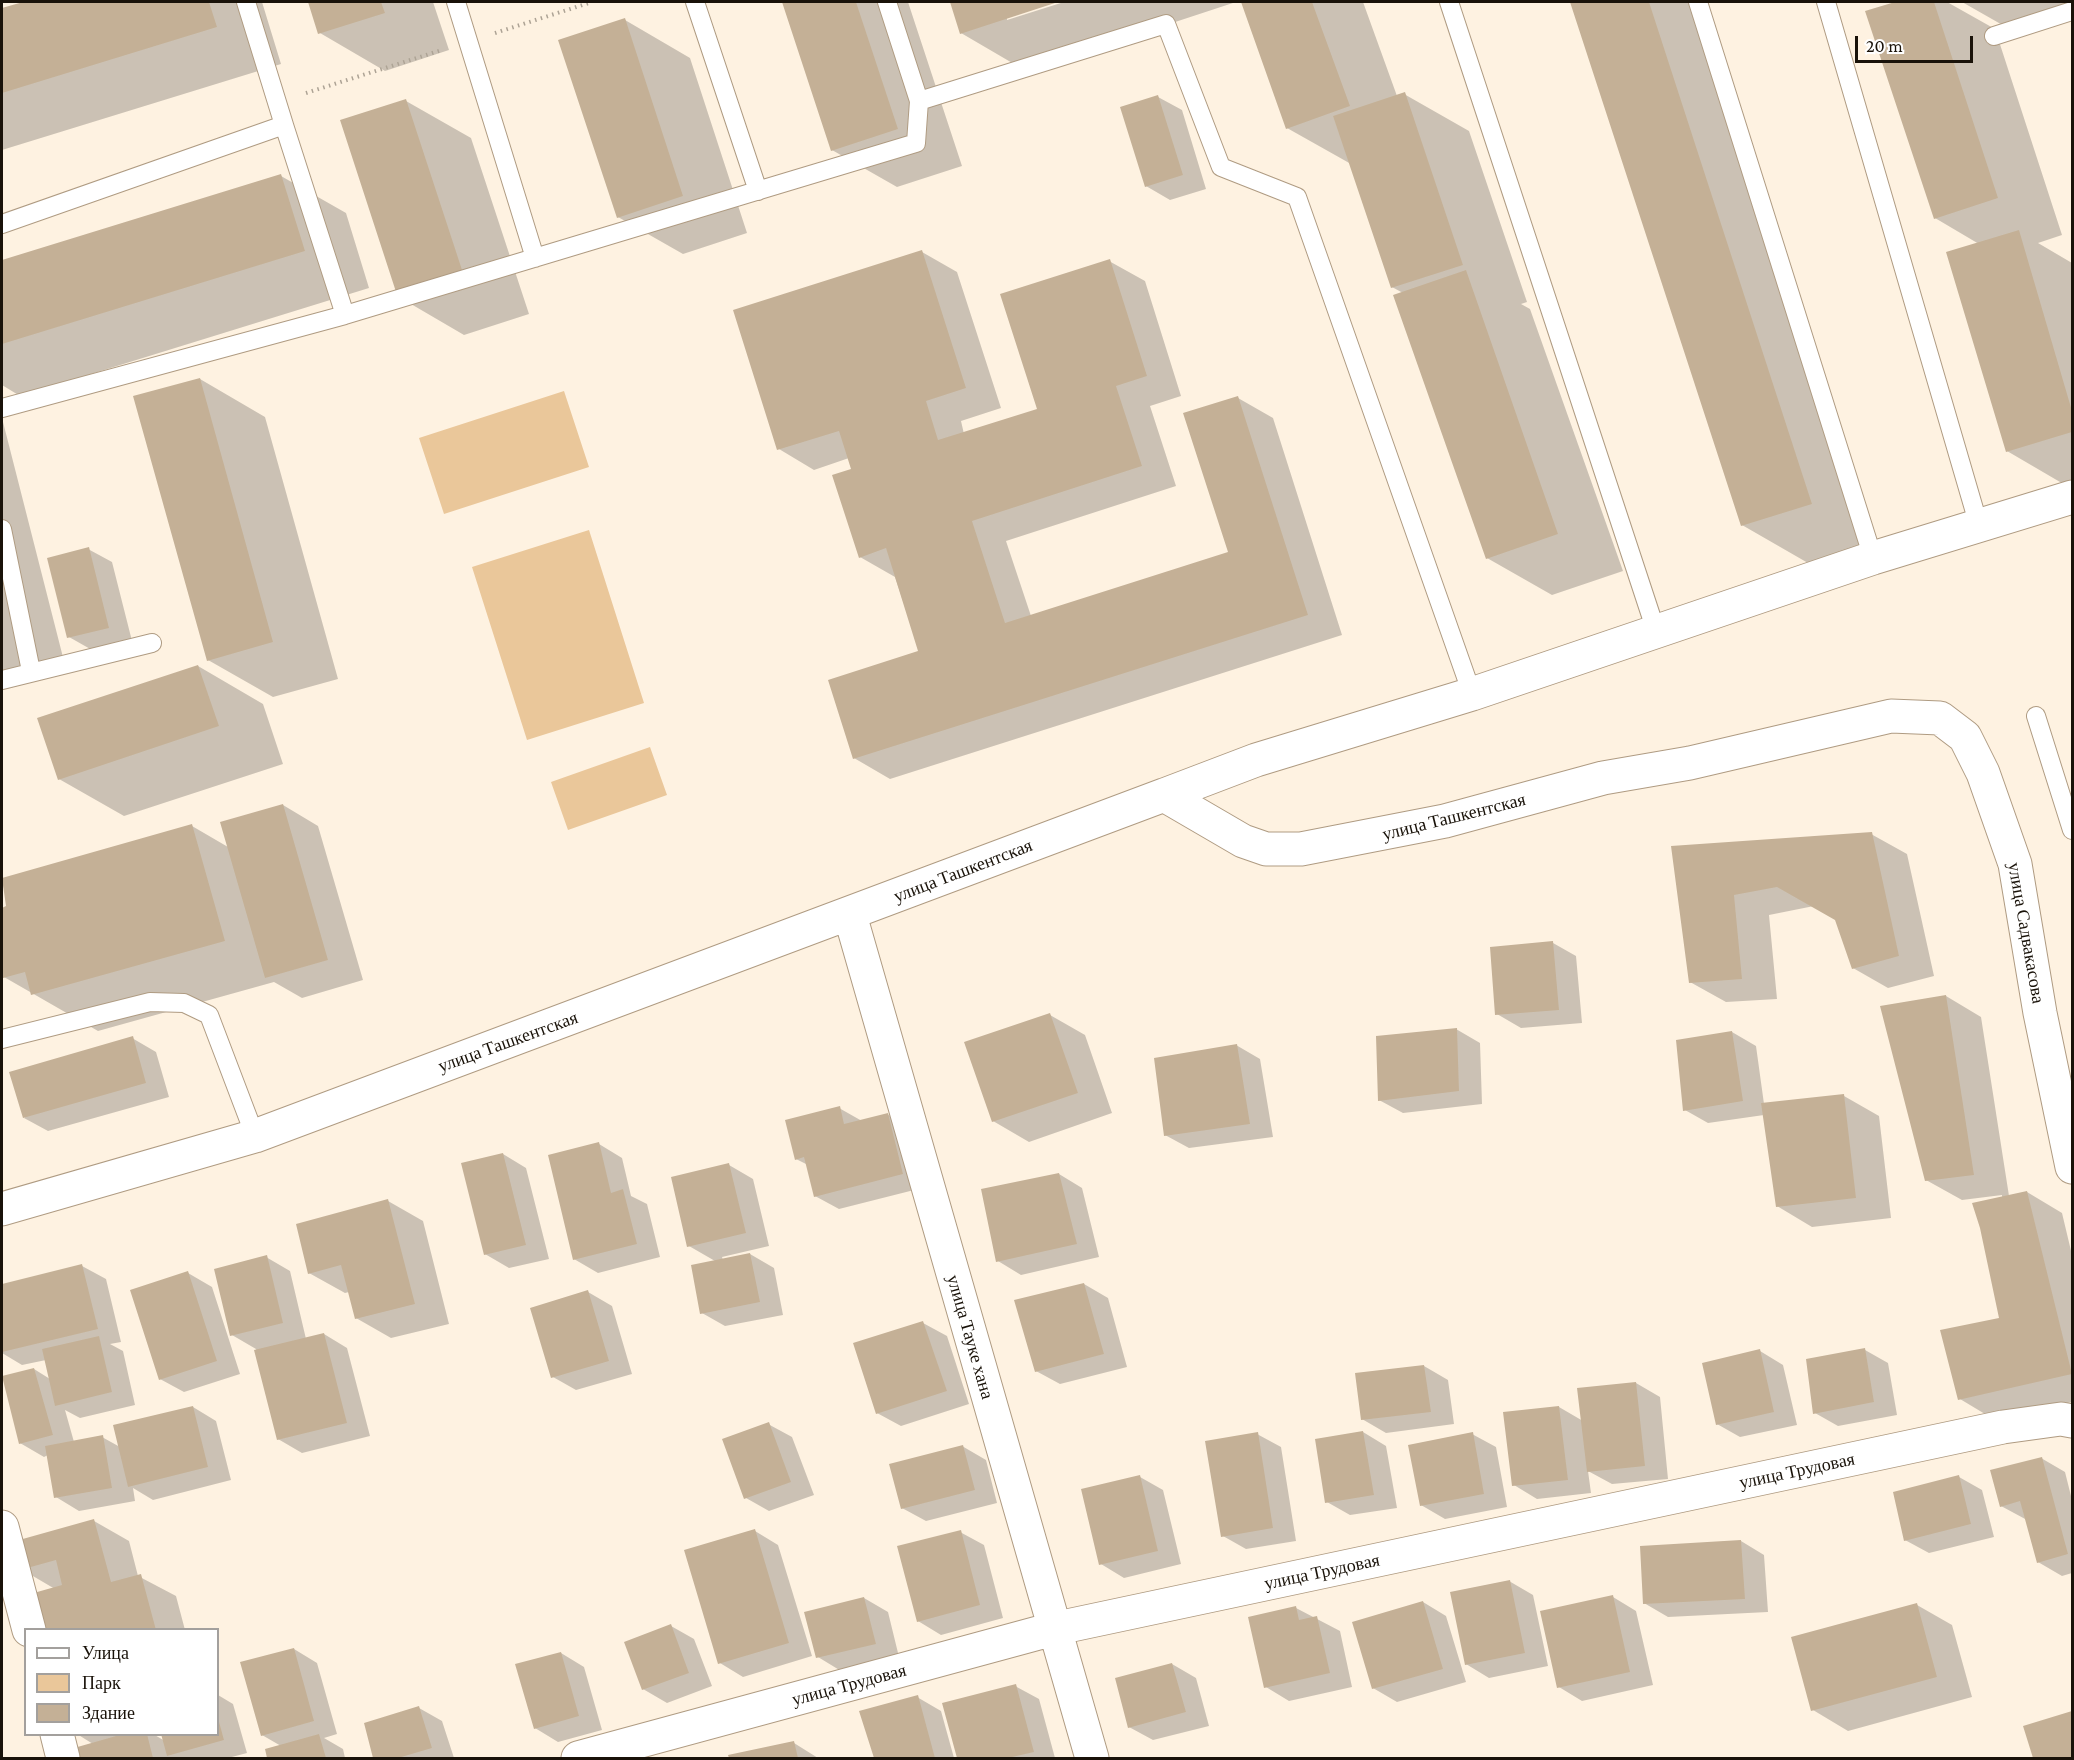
<!DOCTYPE html>
<html>
<head>
<meta charset="utf-8">
<style>
  body { margin:0 }
  #map { position:relative; width:2074px; height:1760px; overflow:hidden; background:#fef2e1; font-family:"Crimson Pro",serif }
  canvas { display:block }
  .frame { position:absolute; inset:0; border:3px solid #191209; pointer-events:none }
  .legend { position:absolute; left:24px; top:1628px; width:195px; height:108px; box-sizing:border-box; background:#fff; border:2px solid #a3a09d; margin:0; padding:8px 10px; list-style:none; font-size:18px; color:#191209 }
  .legend li { display:flex; align-items:center; gap:12px; height:30px }
  .legend b { width:30px; border:2px solid #a3a09d }
  .scale { position:absolute; left:1855px; top:36px; width:118px; height:27px; box-sizing:border-box; border:3px solid #191209; border-top:0; padding-left:8px; font-size:18px; line-height:21px; white-space:nowrap; color:#191209; -webkit-text-stroke:4px #fff; paint-order:stroke }
</style>
</head>
<body>
<div id="map">
<canvas width="2074" height="1760"></canvas>
<div class="frame"></div>
<ul class="legend">
<li><b style="height:8px;background:#fff"></b>Улица</li>
<li><b style="height:16px;background:#eac79a"></b>Парк</li>
<li><b style="height:16px;background:#c4b096"></b>Здание</li>
</ul>
<div class="scale">20 m</div>
</div>
<script>
const g = document.querySelector('canvas').getContext('2d');
g.lineJoin = 'round';
function fill(path, color) {
  g.fillStyle = color;
  g.fill(path, 'evenodd');
}
function strokePath(path, color, width, dash) {
  g.strokeStyle = color;
  g.lineWidth = width;
  g.lineCap = dash ? 'butt' : 'round';
  g.setLineDash(dash || []);
  g.stroke(path);
}
function label(font, color, halo, rows, align = 'center') {
  g.font = font + ' "Crimson Pro",serif';
  g.lineWidth = 6;
  g.setLineDash([]);
  g.textBaseline = 'middle';
  g.strokeStyle = halo;
  g.fillStyle = color;
  for (const [text, x, y, turn = 0] of rows) {
    g.save();
    g.translate(x, y);
    g.rotate((+turn || 0) * Math.PI / 180);
    g.textAlign = isNaN(turn) ? turn : align;
    if (halo) g.strokeText(text, 0, 0);
    g.fillText(text, 0, 0);
    g.restore();
  }
}
fill(new Path2D(`
  M564,391L589,467L444,514L419,438Z
  M589,530L644,703L527,740L472,567Z
  M650,747L667,795L568,830L551,782Z`), '#eac79a');
fill(new Path2D(`
  M28,2H262L281,64L2,150V10Z
  M309,2H433L449,50L385,71L320,33Z
  M784,2H908L962,166L897,187L832,150Z
  M951,2H1055L1007,17V20L1064,2H1236L1026,71L961,33Z
  M1242,2H1363L1397,96L1404,94L1469,131L1527,302L1521,304L1530,309L1623,571L1552,595L1487,558L1403,293L1392,287L1351,164L1287,128Z
  M1572,2H1701L1876,541L1808,563L1742,525Z
  M1900,2H1947L1995,29L2062,235L2038,243L2072,263V489L2007,451L1979,244L1935,218L1867,12Z
  M1962,2H2072V13L2013,31Z
  M625,20L690,58L747,233L683,254L618,217Z
  M1158,97L1182,110L1206,189L1170,200L1146,186Z
  M406,101L471,138L529,314L464,335L399,297Z
  M281,176L346,213L369,288L20,396L2,385V261Z
  M922,252L957,272L1001,408L961,421L964,434L1039,410L1109,261L1145,281L1181,396L1150,406L1176,486L1006,541L1031,616L1229,553L1238,398L1273,418L1342,635L890,779L854,758L920,652L895,577L860,557L853,470L849,458L814,470L779,449Z
  M200,379L265,417L338,679L273,697L208,660Z
  M2,418L67,673L2,690Z
  M88,549L112,562L132,641L92,650L69,637Z
  M198,666L263,704L283,764L124,816L59,779Z
  M283,805L318,826L363,980L302,998L274,982L98,1031L4,977L2,967V909L8,907L2,879L192,826L228,847Z
  M1871,834L1907,854L1934,976L1888,988L1853,968L1836,919L1814,906L1769,915L1777,999L1726,1002L1690,982L1673,847Z
  M1553,943L1576,956L1582,1023L1521,1028L1497,1014Z
  M1946,996L1981,1017L2009,1196L2027,1192L2062,1213L2072,1255V1402L1995,1420L1960,1399L2001,1319L2002,1195L1962,1200L1926,1180Z
  M1050,1015L1085,1035L1112,1113L1029,1142L993,1121Z
  M1456,1029L1480,1043L1482,1104L1403,1113L1379,1100Z
  M1732,1032L1756,1046L1764,1104L1844,1096L1879,1116L1891,1218L1812,1227L1777,1206L1764,1115L1708,1123L1685,1110L1678,1042Z
  M132,1038L156,1052L169,1097L48,1131L24,1118Z
  M1236,1045L1260,1059L1273,1137L1189,1148L1165,1135Z
  M839,1108L862,1121L887,1114L911,1128L926,1187L839,1209L815,1196L808,1165L796,1159Z
  M599,1144L622,1158L631,1196L647,1204L660,1257L598,1273L574,1259Z
  M503,1154L526,1168L549,1259L509,1268L485,1254Z
  M729,1165L753,1179L769,1246L722,1257L723,1260L750,1254L774,1268L783,1315L725,1326L702,1313L715,1261L689,1246Z
  M1059,1174L1082,1188L1099,1257L1021,1275L998,1261Z
  M388,1201L423,1221L449,1324L391,1338L356,1318L349,1292L345,1293L309,1273Z
  M266,1257L290,1271L306,1339L324,1334L347,1348L370,1436L302,1453L278,1439L256,1349L232,1335Z
  M82,1266L106,1279L121,1342L110,1344L123,1351L135,1405L80,1418L65,1410L74,1442L102,1437L120,1447L193,1407L216,1421L231,1480L153,1500L133,1488L135,1501L79,1511L56,1497L48,1455L44,1457L20,1443L34,1369L50,1379L46,1360L22,1365L2,1353V1285Z
  M188,1273L212,1287L240,1374L184,1392L160,1379Z
  M1084,1284L1108,1298L1127,1367L1060,1384L1036,1371Z
  M588,1292L612,1306L632,1374L576,1390L553,1377Z
  M923,1323L947,1336L969,1404L901,1426L877,1413Z
  M1865,1350L1888,1363L1897,1415L1838,1426L1815,1413Z
  M1760,1351L1783,1365L1797,1425L1740,1437L1717,1424Z
  M1424,1366L1448,1380L1454,1424L1386,1433L1362,1419Z
  M1636,1383L1660,1397L1668,1479L1612,1484L1588,1471L1591,1493L1537,1499L1514,1485L1559,1407L1583,1421Z
  M768,1424L792,1437L814,1495L769,1511L746,1498Z
  M1363,1432L1386,1446L1397,1508L1350,1515L1327,1502Z
  M1257,1434L1281,1447L1296,1541L1246,1549L1223,1536Z
  M1472,1434L1496,1447L1507,1507L1445,1519L1421,1505Z
  M962,1446L986,1460L997,1503L926,1521L902,1508Z
  M2041,1458L2065,1472L2072,1500V1573L2062,1576L2038,1562L2027,1520L2001,1506Z
  M1140,1477L1163,1490L1181,1564L1124,1578L1101,1564Z
  M1959,1477L1982,1490L1994,1537L1929,1553L1905,1540Z
  M94,1521L129,1541L138,1576L176,1596L185,1630H34L55,1589L21,1569Z
  M755,1531L778,1545L812,1656L743,1677L720,1663Z
  M960,1532L984,1545L1003,1618L941,1635L918,1621Z
  M1741,1541L1764,1555L1768,1612L1668,1617L1644,1603Z
  M1509,1581L1533,1595L1548,1666L1489,1678L1466,1664Z
  M1613,1597L1636,1611L1653,1685L1582,1701L1559,1687Z
  M864,1598L888,1612L899,1657L841,1671L818,1657Z
  M1423,1602L1446,1616L1466,1682L1397,1702L1373,1688Z
  M1917,1605L1952,1625L1972,1697L1848,1731L1813,1710Z
  M1296,1608L1340,1631L1352,1687L1289,1701L1266,1687Z
  M671,1626L694,1639L712,1686L667,1703L643,1689Z
  M294,1649L317,1663L337,1734L324,1738L343,1749L345,1758H269L266,1750L281,1746L262,1735Z
  M561,1653L584,1667L602,1730L558,1742L535,1728Z
  M1172,1664L1196,1678L1209,1726L1153,1740L1129,1727Z
  M1015,1686L1039,1699L1055,1758H958L944,1704Z
  M218,1695L233,1704L247,1753L228,1758H78L93,1744L77,1734H153L165,1741L218,1734Z
  M917,1697L941,1711L954,1758H876L861,1712Z
  M419,1708L442,1721L454,1758H374L366,1724Z
  M2072,1713V1758H2035L2025,1727Z
  M794,1743L818,1758H731L730,1756Z`), '#0003');
fill(new Path2D(`
  M23,2H209L217,27L2,93V8Z
  M308,2H381L385,13L318,34Z
  M782,2H856L898,129L831,151Z
  M950,2H1058L960,34Z
  M1241,2H1312L1350,106L1286,129Z
  M1570,2H1649L1812,504L1741,526Z
  M1895,2H1934L1998,198L1934,219L1865,11Z
  M625,18L683,196L617,218L558,40Z
  M1405,92L1463,265L1391,288L1333,116Z
  M1158,95L1183,175L1145,187L1120,107Z
  M406,99L464,276L398,298L340,120Z
  M281,174L305,251L2,344V260Z
  M2019,230L2072,411V432L2006,452L1946,252Z
  M922,250L966,388L926,401L938,440L1037,409L1000,294L1110,259L1147,376L1116,386L1142,466L972,521L1005,623L1228,552L1183,413L1238,396L1308,615L853,759L828,680L918,651L886,548L859,558L832,475L851,469L839,431L777,450L733,310Z
  M1466,270L1558,534L1486,559L1393,295Z
  M200,378L273,642L207,661L133,396Z
  M89,547L109,628L67,638L47,558Z
  M198,665L219,726L58,780L37,718Z
  M283,804L328,960L265,978L220,822Z
  M192,824L225,941L31,995L25,972L3,978L2,908L6,906L2,878Z
  M1872,832L1899,956L1852,969L1835,920L1777,887L1734,895L1742,979L1689,983L1671,846Z
  M1553,941L1559,1010L1495,1015L1490,947Z
  M1946,995L1974,1175L1925,1181L1880,1006Z
  M1050,1013L1078,1093L992,1122L964,1042Z
  M1457,1028L1459,1091L1378,1101L1376,1036Z
  M1732,1031L1743,1101L1683,1111L1676,1040Z
  M133,1036L146,1083L23,1118L9,1072Z
  M1237,1044L1250,1124L1164,1136L1154,1058Z
  M1844,1094L1856,1198L1776,1207L1761,1103Z
  M840,1106L844,1124L888,1113L903,1174L814,1197L804,1157L795,1160L785,1120Z
  M599,1142L611,1193L623,1189L637,1244L573,1260L548,1155Z
  M503,1153L526,1245L484,1255L461,1163Z
  M729,1163L746,1233L687,1247L671,1177Z
  M1059,1173L1077,1244L996,1262L981,1189Z
  M2027,1191L2072,1374L1958,1400L1940,1330L1999,1318L1980,1228L1972,1203Z
  M388,1199L415,1304L355,1319L341,1265L308,1274L296,1224Z
  M750,1253L760,1302L700,1314L691,1265Z
  M267,1255L283,1323L230,1336L214,1269Z
  M82,1264L98,1329L2,1352V1284Z
  M188,1271L217,1361L159,1380L130,1290Z
  M1084,1283L1104,1354L1035,1372L1014,1300Z
  M588,1290L609,1361L551,1378L530,1308Z
  M923,1321L947,1391L876,1414L853,1343Z
  M324,1333L347,1423L277,1440L254,1350Z
  M99,1336L112,1392L55,1406L42,1349Z
  M1865,1348L1874,1402L1813,1414L1806,1359Z
  M1760,1349L1774,1412L1716,1425L1702,1363Z
  M1424,1365L1431,1412L1361,1420L1355,1373Z
  M34,1368L53,1435L19,1444L2,1376Z
  M1636,1382L1645,1466L1587,1472L1577,1388Z
  M193,1406L208,1467L128,1487L113,1425Z
  M1559,1406L1568,1480L1512,1486L1503,1412Z
  M769,1422L791,1482L744,1499L722,1439Z
  M1363,1431L1374,1495L1325,1503L1315,1439Z
  M1258,1432L1273,1528L1221,1537L1205,1441Z
  M1473,1432L1484,1494L1420,1506L1408,1445Z
  M103,1435L112,1488L54,1498L45,1446Z
  M963,1445L975,1490L901,1509L889,1464Z
  M2042,1457L2068,1554L2037,1563L2020,1501L2000,1507L1990,1470Z
  M1140,1475L1158,1551L1099,1565L1081,1489Z
  M1959,1475L1971,1524L1904,1541L1893,1492Z
  M94,1519L111,1582L141,1574L156,1630H33L23,1596L62,1585L56,1560L20,1570L12,1542Z
  M755,1529L789,1643L718,1664L684,1550Z
  M961,1530L980,1605L917,1622L897,1546Z
  M1741,1540L1745,1599L1643,1604L1640,1546Z
  M1510,1580L1525,1653L1465,1665L1450,1592Z
  M1613,1595L1630,1672L1557,1688L1540,1611Z
  M864,1597L876,1644L816,1658L804,1612Z
  M1423,1601L1443,1669L1372,1689L1352,1622Z
  M1917,1603L1937,1677L1811,1711L1791,1637Z
  M1296,1606L1299,1620L1317,1616L1330,1673L1264,1688L1248,1617Z
  M671,1624L689,1673L642,1690L624,1642Z
  M294,1648L314,1721L261,1736L240,1662Z
  M561,1652L579,1716L534,1729L515,1664Z
  M1172,1663L1186,1712L1128,1728L1115,1678Z
  M1016,1684L1034,1752L1008,1758H957L942,1703Z
  M918,1695L935,1758H874L859,1711Z
  M419,1706L432,1748L398,1758H373L364,1723Z
  M2072,1711V1758H2033L2023,1726Z
  M218,1718L224,1740L167,1756L161,1734H218Z
  M123,1734H147L153,1758H76L74,1748Z
  M319,1734L326,1758H267L265,1749Z
  M794,1741L798,1758H729L728,1755Z`), '#c4b096');
const service = new Path2D(`
  M456,2L535,258
  M695,2L758,191
  M887,2L919,101
  M1449,2L1656,631
  M1698,2L1873,558
  M1826,2L1979,526
  M1994,36L2072,11
  M284,125L345,315
  M2,224L284,125L246,2
  M2,408L345,315L916,143L919,101L1166,24L1221,167L1297,197L1472,694
  M2,529L31,671
  M2,680L152,643
  M2036,716L2072,830
  M2,1039L150,1002L184,1003L209,1015L255,1136`);
const minor = new Path2D(`
  M1164,795L1256,760L1472,694L1873,558L2072,497
  M850,915L1092,1758
  M2,1209L255,1136L1164,795L1243,841L1266,849H1301L1445,821L1603,778L1690,763L1891,716L1940,718L1965,737L1983,773L2015,864L2040,1013L2072,1167
  M578,1758L1053,1629L2003,1427L2061,1419L2072,1421`);
const secondary = new Path2D(`
  M2,1527L29,1630
  M57,1734L63,1758`);
strokePath(service, '#af9b82', 20);
strokePath(minor, '#af9b82', 35);
strokePath(secondary, '#af9b82', 35);
strokePath(new Path2D(`
  M495,33L592,2
  M306,93L442,50`), '#ada395', 4, [1.5, 4.5]);
strokePath(service, '#fff', 18);
strokePath(minor, '#fff', 33);
strokePath(secondary, '#fff', 33);
label('18px', '#191209', '#fff', [
  ["улица Ташкентская",1454,817,-14],
  ["улица Ташкентская",963,871,-21],
  ["улица Садвакасова",2026,933,80],
  ["улица Ташкентская",508,1042,-20],
  ["улица Тауке хана",970,1337,74],
  ["улица Трудовая",1797,1471,-12],
  ["улица Трудовая",1322,1572,-12],
  ["улица Трудовая",849,1685,-15]
]);
</script>
</body>
</html>
